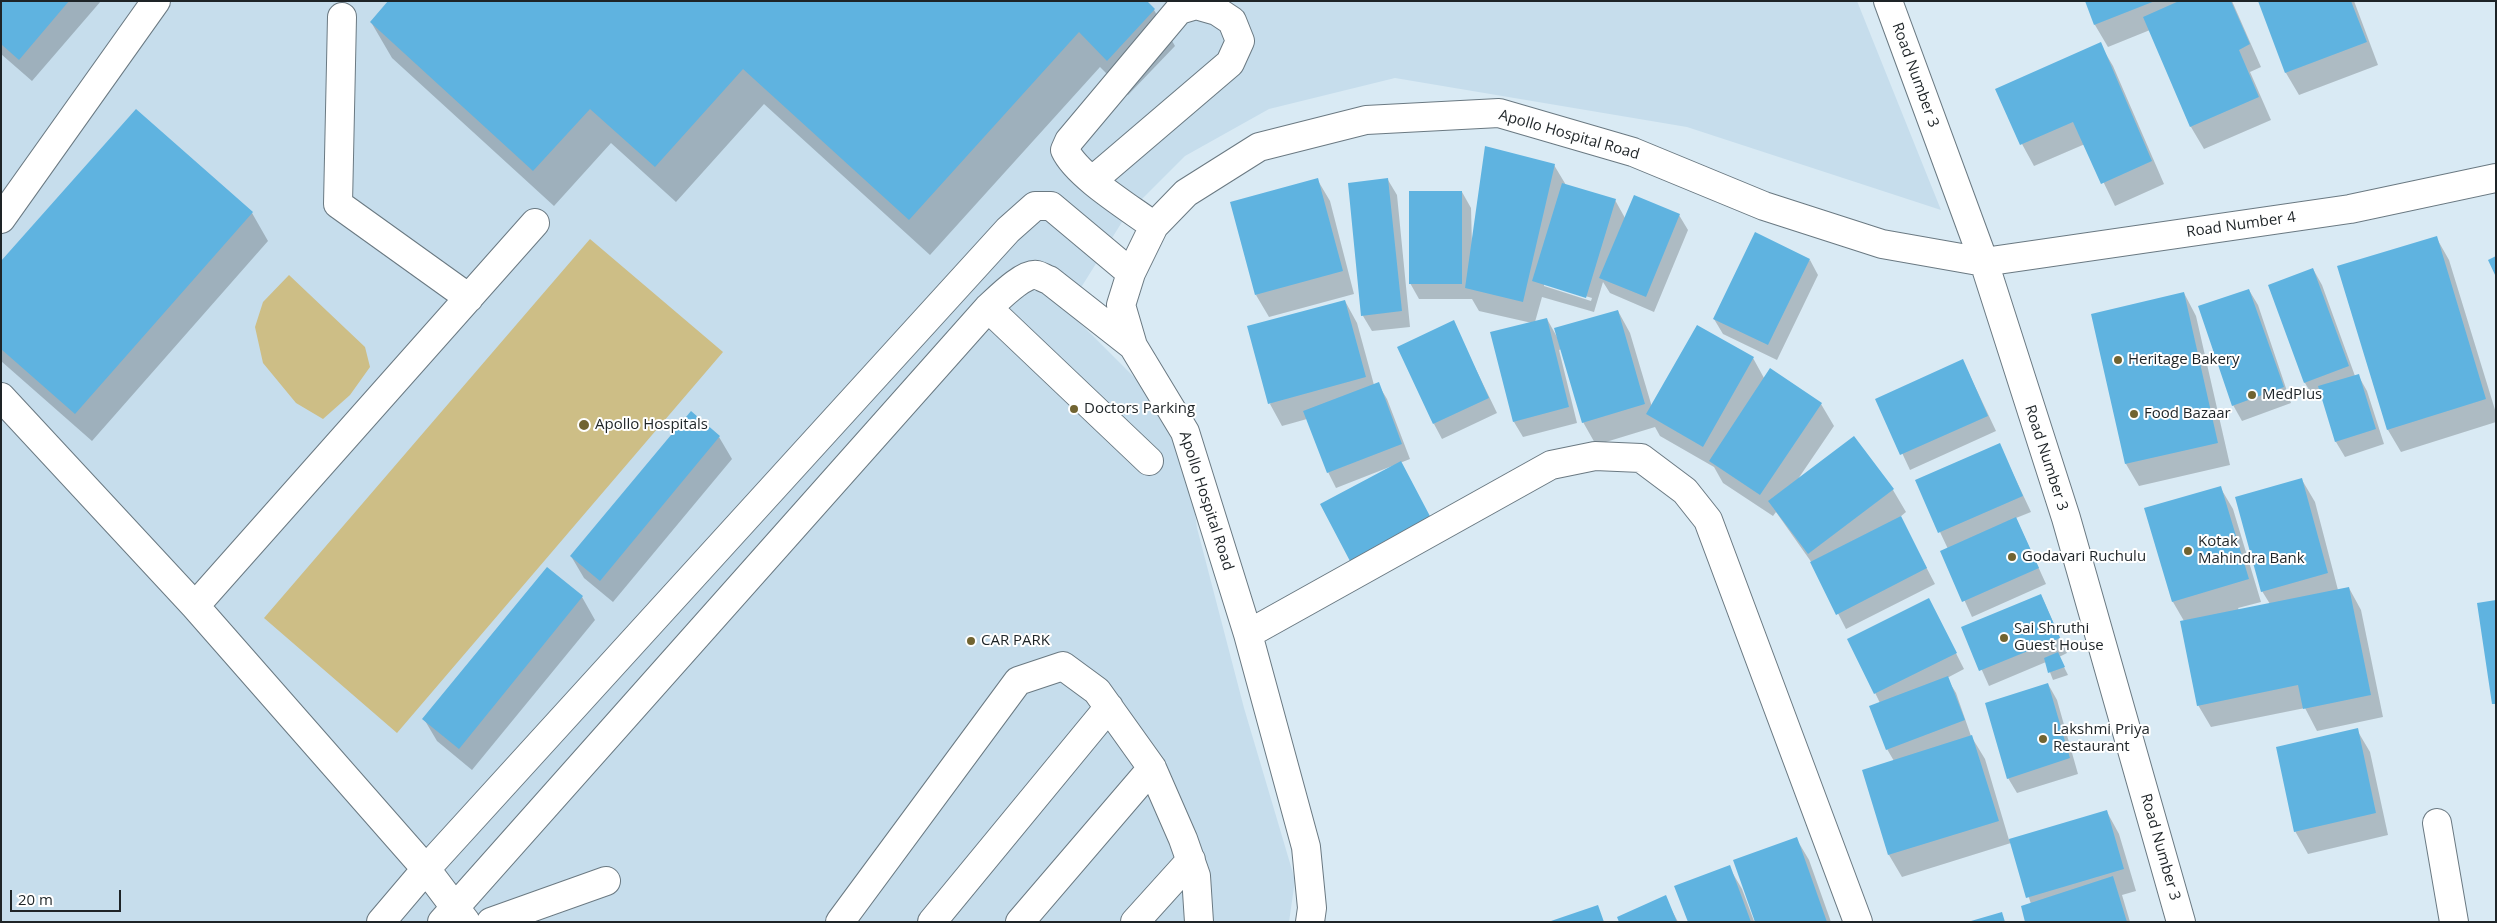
<!DOCTYPE html>
<html>
<head>
<meta charset="utf-8">
<style>
  body { margin:0 }
  #map { position:relative; width:2497px; height:923px; overflow:hidden; background:#d9eaf4; font-family:"Open Sans",sans-serif }
  canvas { display:block }
  .frame { position:absolute; inset:0; border:2px solid #1e2427; pointer-events:none }
  .scale { position:absolute; left:10px; top:890px; width:111px; height:22px; box-sizing:border-box; border:2px solid #1e2427; border-top:0; padding-left:6px; font-size:15px; line-height:18px; white-space:nowrap; color:#1e2427; -webkit-text-stroke:4px #fff; paint-order:stroke }
</style>
</head>
<body>
<div id="map">
<canvas width="2497" height="923"></canvas>
<div class="frame"></div>
<div class="scale">20 m</div>
</div>
<script>
const g = document.querySelector('canvas').getContext('2d');
g.lineJoin = 'round';
function fill(path, color) {
  g.fillStyle = color;
  g.fill(path, 'evenodd');
}
function strokePath(path, color, width, dash) {
  g.strokeStyle = color;
  g.lineWidth = width;
  g.lineCap = dash ? 'butt' : 'round';
  g.setLineDash(dash || []);
  g.stroke(path);
}
function label(font, color, halo, rows, align = 'center') {
  g.font = font + ' "Open Sans",sans-serif';
  g.lineWidth = 4;
  g.setLineDash([]);
  g.textBaseline = 'middle';
  g.strokeStyle = halo;
  g.fillStyle = color;
  for (const [text, x, y, turn = 0] of rows) {
    g.save();
    g.translate(x, y);
    g.rotate((+turn || 0) * Math.PI / 180);
    g.textAlign = isNaN(turn) ? turn : align;
    if (halo) g.strokeText(text, 0, 0);
    g.fillText(text, 0, 0);
    g.restore();
  }
}
fill(new Path2D(`
  M1,1H1857L1941,210L1687,127L1395,78L1269,109L1185,156L1127,214L1067,310L1142,385L1189,466L1197,528L1244,708L1295,880L1289,922H1Z`), '#c6ddec');
fill(new Path2D(`
  M590,239L723,352L397,733L264,618Z
  M289,275L365,347L370,367L350,395L323,419L296,403L263,363L255,327L263,302Z`), '#cdbe86');
fill(new Path2D(`
  M1,1H101L32,81L1,54Z
  M390,1H1148L1147,3L1154,10L1175,46L1128,95L1100,67L930,255L764,104L676,202L611,143L554,206L392,58L371,22Z
  M2086,1H2232L2261,67L2250,72L2271,120L2204,149L2191,127L2150,30L2108,47L2095,25Z
  M2259,1H2354L2378,65L2299,95L2286,73Z
  M2100,44L2113,66L2164,184L2115,206L2085,144L2034,166L2022,144Z
  M136,110L252,213L268,241L92,441L1,361V263Z
  M1554,165L1566,185L1615,200L1625,218L1679,215L1688,230L1654,312L1610,293L1603,282L1594,312L1542,297L1535,322L1547,319L1557,337L1618,311L1630,333L1652,407L1753,358L1764,378L1821,404L1834,426L1798,479L1854,437L1893,490L1906,512L1900,517L1935,584L1846,629L1812,563L1776,512L1773,516L1723,483L1714,467L1660,436L1655,427L1596,445L1583,422L1562,349L1559,350L1577,423L1523,437L1514,422L1532,323L1479,311L1472,299H1419L1410,283L1462,192L1471,208L1472,246ZM1544,284L1592,298L1591,301L1544,286Z
  M1317,179L1330,201L1354,294L1269,317L1256,295Z
  M1388,180L1397,195L1410,327L1372,331L1363,316Z
  M2436,237L2449,260L2496,413V422L2401,452L2388,430L2338,267Z
  M1810,260L1818,275L1777,360L1723,334L1714,319Z
  M2313,269L2322,285L2355,376L2358,375L2367,391L2384,444L2345,457L2336,442L2322,395L2314,398L2305,383L2269,286Z
  M2249,290L2258,305L2291,403L2242,421L2233,405Z
  M2184,293L2196,316L2230,465L2139,486L2126,464L2093,315Z
  M1345,301L1357,323L1374,385L1378,384L1387,399L1410,459L1336,488L1328,472L1307,419L1282,426L1270,404Z
  M1453,322L1497,413L1442,439L1434,424Z
  M1963,361L1996,431L1910,470L1877,399Z
  M719,437L732,459L613,602L584,578L571,556Z
  M1999,444L2031,512L2016,518L2046,584L1972,617L1942,551L1948,549L1916,481Z
  M2302,480L2315,502L2338,590L2349,588L2361,610L2383,717L2317,731L2305,708L2211,727L2198,705L2184,621L2173,602L2146,509L2220,487L2233,509L2261,602L2238,608L2239,610L2270,604L2262,591Z
  M547,569L582,597L595,620L472,770L437,741L424,719Z
  M2041,595L2067,653L2059,657L2068,675L2053,680L2046,662L1989,686L1963,628Z
  M1929,600L1964,669L1947,678L1956,693L1971,736L1985,759L2009,840L2107,812L2119,834L2136,891L2122,895L2130,922H2027L2031,904L2011,843L1902,877L1889,855L1894,761L1887,749L1880,703L1849,639Z
  M2048,684L2057,700L2078,774L2017,793L2008,778Z
  M2357,730L2370,752L2388,835L2308,854L2295,831Z
  M1796,838L1809,860L1831,922H1689L1729,867L1742,889L1754,921L1756,920Z
  M1665,897L1678,922H1620Z`), '#0003');
fill(new Path2D(`
  M1,1H69L19,60L1,44Z
  M388,1H1147L1155,9L1107,61L1079,32L909,220L743,69L655,167L590,109L533,171L370,22Z
  M2085,1H2155L2094,25Z
  M2179,1H2231L2250,44L2239,50L2259,97L2190,127L2143,17Z
  M2258,1H2351L2367,42L2285,73Z
  M2101,42L2152,161L2101,184L2073,122L2020,145L1995,89Z
  M136,109L253,212L75,414L1,349V261Z
  M1485,146L1555,164L1523,302L1465,288Z
  M1318,178L1343,271L1255,295L1230,202Z
  M1388,178L1402,311L1361,316L1348,183Z
  M1562,183L1616,199L1586,298L1532,281Z
  M1409,191H1462V284H1409Z
  M1634,195L1680,214L1646,297L1599,278Z
  M1755,232L1810,259L1768,345L1713,319Z
  M2437,236L2486,399L2387,430L2337,266Z
  M2496,256V277L2488,260Z
  M2313,268L2349,366L2304,383L2268,285Z
  M2249,289L2284,387L2232,406L2198,306Z
  M2184,292L2218,443L2125,464L2091,314Z
  M1345,300L1366,377L1268,404L1247,326Z
  M1618,310L1645,404L1582,423L1554,328Z
  M1547,318L1569,407L1513,422L1490,332Z
  M1454,320L1489,398L1433,424L1397,347Z
  M1697,325L1754,357L1703,447L1646,414Z
  M1963,359L1988,416L1900,455L1875,399Z
  M1770,368L1822,403L1760,495L1709,461Z
  M2359,374L2376,429L2335,442L2318,386Z
  M1379,382L1402,444L1327,473L1303,411Z
  M691,411L720,436L600,581L570,556Z
  M1854,436L1894,489L1808,554L1768,501Z
  M2000,443L2023,496L1938,533L1915,480Z
  M1401,461L1432,520L1351,563L1320,504Z
  M2302,478L2328,573L2261,592L2235,497Z
  M2221,486L2249,579L2172,602L2144,508Z
  M1901,516L1927,568L1836,615L1810,562Z
  M2016,517L2039,568L1962,602L1940,551Z
  M547,567L583,596L459,749L422,719Z
  M2349,587L2371,695L2303,709L2298,685L2197,706L2180,621Z
  M2041,594L2060,638L1979,671L1961,627Z
  M1929,598L1957,653L1874,694L1847,639Z
  M2496,600V704H2492L2477,603Z
  M2058,652L2065,667L2048,673L2044,658Z
  M1948,676L1965,720L1886,750L1869,706Z
  M2048,683L2070,758L2007,779L1985,703Z
  M2358,728L2376,813L2294,832L2276,747Z
  M1972,735L1999,821L1888,855L1862,770Z
  M2107,810L2124,869L2026,898L2009,839Z
  M1797,837L1827,922H1755L1733,860Z
  M1730,865L1751,922H1688L1674,886Z
  M2113,876L2127,922H2025L2021,906Z
  M1666,895L1677,922H1619L1617,917Z
  M1598,905L1604,922H1551V921Z
  M2002,912L2005,922H1971V921Z`), '#5fb3e0');
const minor = new Path2D(`
  M1888,1L1984,262L2066,518L2181,922
  M342,17L338,204L469,298
  M1093,180L1230,63L1240,41L1232,21L1217,11L1196,5L1179,10L1069,141L1065,150C1077,176 1130,208 1154,226
  M1,219L156,1
  M988,308L1149,461
  M1,397L195,606L426,869L466,922
  M195,606L535,223
  M1248,634L1551,465L1595,456L1641,458L1685,491L1708,520L1858,922
  M2437,823L2454,922
  M381,922L426,869L1008,230L1035,206H1051L1131,273
  M442,922L988,308C998,299 1024,272 1037,275C1041,276 1045,279 1049,280L1133,346
  M491,922L606,881
  M840,922L1018,681L1063,666L1097,691L1152,768L1183,839L1196,876L1199,922
  M932,922L1109,707
  M1020,922L1152,768
  M1135,922L1191,860
  M1310,922L1312,908L1306,847L1248,634L1185,432L1133,346L1121,305L1131,273L1154,226L1186,193L1259,147L1366,120L1499,113L1633,152L1764,206L1882,244L1984,262L2350,209L2496,178`);
strokePath(minor, '#6a7982', 30);
strokePath(minor, '#fff', 28);
for (const [x, y, r, color] of [
  [2118,360,5,"#716431"],
  [2252,395,5,"#716431"],
  [1074,409,5,"#716431"],
  [2134,414,5,"#716431"],
  [584,425,6,"#716431"],
  [2188,551,5,"#716431"],
  [2012,557,5,"#716431"],
  [2004,638,5,"#716431"],
  [971,641,5,"#716431"],
  [2043,739,5,"#716431"]
]) {
  const dot = new Path2D();
  dot.arc(x, y, r, 0, 2 * Math.PI);
  g.fillStyle = color;
  g.fill(dot);
  strokePath(dot, '#fff', 2);
}
label('15px', '#1e2427', '#fff', [
  ["Road Number 3",1915,75,70],
  ["Apollo Hospital Road",1569,135,16],
  ["Road Number 4",2241,225,-8],
  ["Road Number 3",2046,458,72],
  ["Apollo Hospital Road",1206,501,72],
  ["Road Number 3",2160,847,74]
]);
label('15px', '#1e2427', '#fff', [
  ["Heritage Bakery",2128,360],
  ["MedPlus",2262,395],
  ["Doctors Parking",1084,409],
  ["Food Bazaar",2144,414],
  ["Apollo Hospitals",595,425],
  ["Kotak",2198,542],
  ["Mahindra Bank",2198,559],
  ["Godavari Ruchulu",2022,557],
  ["Sai Shruthi",2014,629],
  ["Guest House",2014,646],
  ["CAR PARK",981,641],
  ["Lakshmi Priya",2053,730],
  ["Restaurant",2053,747]
], 'left');
</script>
</body>
</html>
